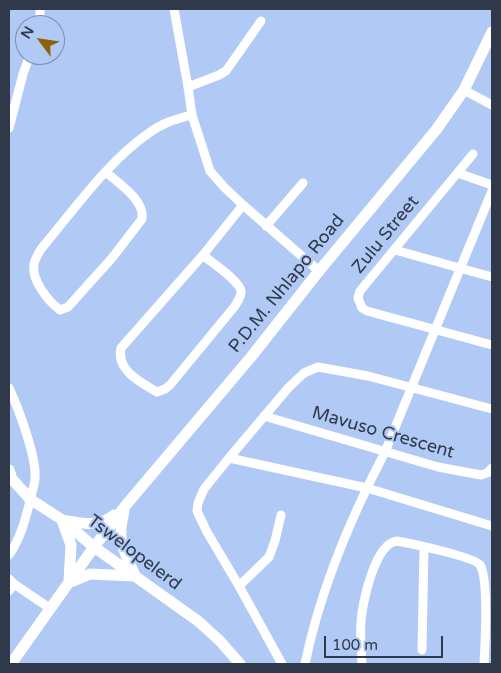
<!DOCTYPE html>
<html>
<head>
<meta charset="utf-8">
<style>
  body { margin:0 }
  #map { position:relative; width:501px; height:673px; overflow:hidden; background:#b0c9f5; font-family:"Varela Round",sans-serif }
  canvas { display:block }
  .frame { position:absolute; inset:0; border:10px solid #2f394a; pointer-events:none }
  .north { position:absolute; left:15px; top:15px; width:50px; height:50px; box-sizing:border-box; background:#b0c9f5; border:1px solid #7c8fb1; border-radius:50%; rotate:301deg; font-size:14px; font-weight:700; line-height:20px; text-align:center; color:#2f394a }
  .north::after { content:''; display:block; margin:auto; width:18px; height:22px; background:#8b6303; clip-path:polygon(50% 0,100% 100%,50% 72%,0 100%) }
  .scale { position:absolute; left:324px; top:636px; width:119px; height:22px; box-sizing:border-box; border:2px solid #2f394a; border-top:0; padding-left:6px; font-size:15px; line-height:18px; white-space:nowrap; color:#2f394a; -webkit-text-stroke:4px #b0c9f5; paint-order:stroke }
</style>
</head>
<body>
<div id="map">
<canvas width="501" height="673"></canvas>
<div class="frame"></div>
<div class="north">N</div>
<div class="scale">100 m</div>
</div>
<script>
const g = document.querySelector('canvas').getContext('2d');
g.lineJoin = 'round';
function strokePath(path, color, width, dash) {
  g.strokeStyle = color;
  g.lineWidth = width;
  g.lineCap = dash ? 'butt' : 'round';
  g.setLineDash(dash || []);
  g.stroke(path);
}
function label(font, color, halo, rows, align = 'center') {
  g.font = font + ' "Varela Round",sans-serif';
  g.lineWidth = 4;
  g.setLineDash([]);
  g.textBaseline = 'middle';
  g.strokeStyle = halo;
  g.fillStyle = color;
  for (const [text, x, y, turn = 0] of rows) {
    g.save();
    g.translate(x, y);
    g.rotate((+turn || 0) * Math.PI / 180);
    g.textAlign = isNaN(turn) ? turn : align;
    if (halo) g.strokeText(text, 0, 0);
    g.fillText(text, 0, 0);
    g.restore();
  }
}
strokePath(new Path2D(`
  M174,9L188,87L192,115L210,171L224,187L243,205L319,271
  M40,25V9
  M188,87L219,75L226,71L261,21
  M464,90L492,105
  M9,128L23,74L30,55
  M473,154L360,291L358,298L362,308L367,311L492,345
  M106,172C119,184 145,200 142,219L112,258L68,307L60,310C48,301 31,280 34,264C35,259 38,254 41,249C73,211 109,160 149,133C162,123 176,119 192,115
  M458,173L492,185
  M266,226L303,183
  M395,250L492,277
  M203,255C211,262 239,280 241,291C242,296 237,302 235,306L170,385L165,389L157,392C140,382 116,370 121,348L203,255L243,205
  M9,388C18,407 37,458 35,478C35,484 32,491 31,497C26,517 21,538 9,555
  M264,416L438,467L481,475L487,473L492,468
  M229,458L367,488L492,526
  M9,579L14,584L9,591
  M14,584L51,609
  M239,586L269,557L275,541L281,515
  M422,650L424,548
  M282,664L239,586L207,532L197,511L198,503L204,489L229,458L289,387L304,373L318,367L368,376L492,409
  M305,664C320,590 350,519 385,452L492,191
  M362,664C361,650 360,636 361,622C362,603 375,543 397,541C409,543 475,557 480,565C489,579 485,645 484,664`), '#fff', 9);
strokePath(new Path2D(`
  M9,470L12,479L30,499L61,519L94,547L198,621L220,641L240,664
  M62,520C81,523 98,528 114,515
  M63,523L71,545L69,581
  M71,582L90,574L135,576C124,549 116,542 124,512
  M11,664L94,547L126,505L251,357L319,271L436,130L464,90L492,32`), '#fff', 11);
label('18px', '#2f394a', '#b0c9f5', [
  ["Zulu Street",386,235,-51],
  ["P.D.M. Nhlapo Road",287,284,-51],
  ["Mavuso Crescent",383,433,16],
  ["Tswelopelerd",134,553,37]
]);
</script>
</body>
</html>
